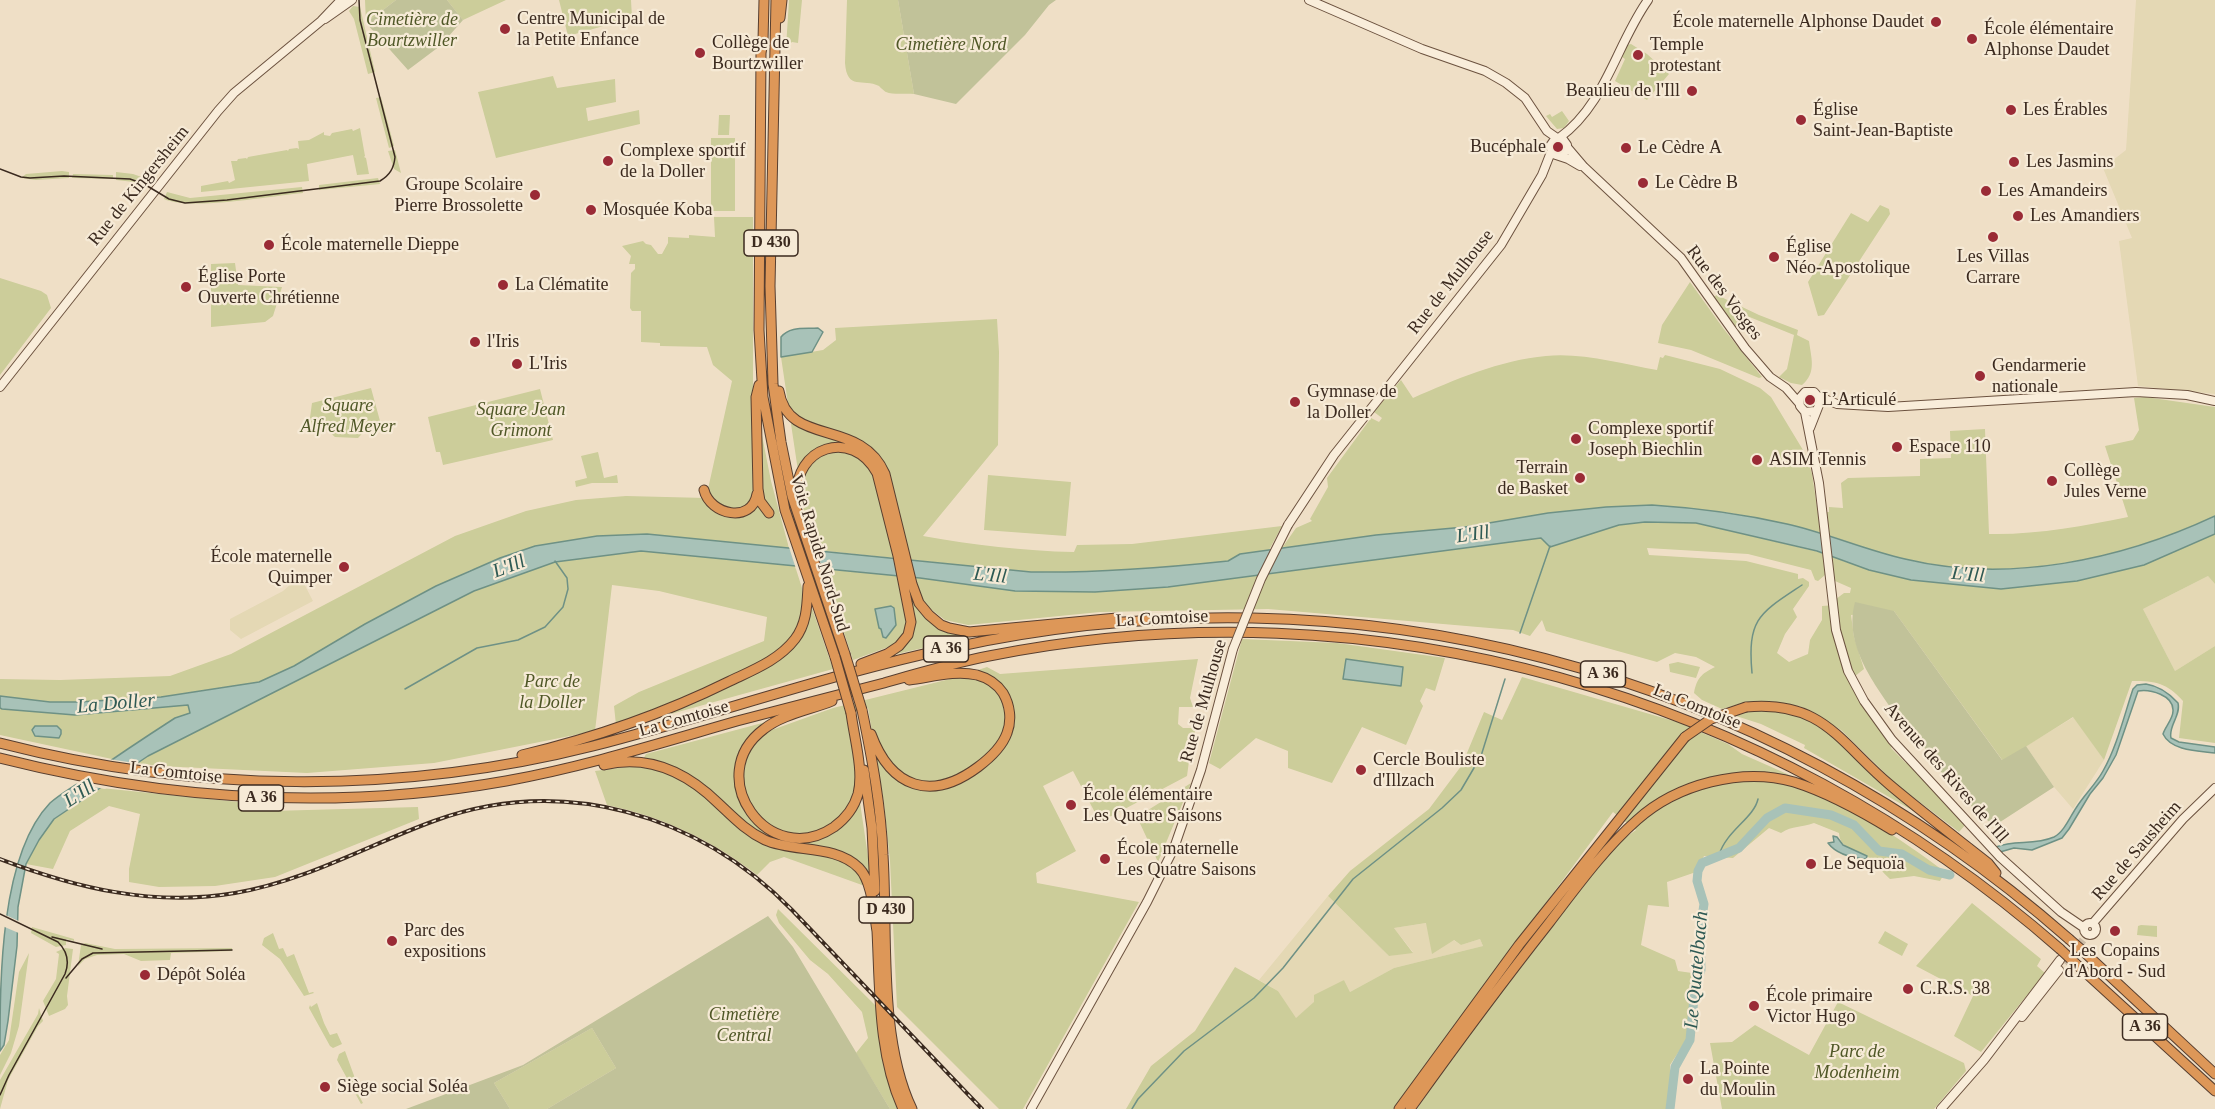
<!DOCTYPE html>
<html>
<head>
<meta charset="utf-8">
<style>
  body { margin:0 }
  canvas { display:block; background:#efdfc6 }
</style>
</head>
<body>
<canvas width="2215" height="1109"></canvas>
<script>
const g = document.querySelector('canvas').getContext('2d');
g.lineJoin = 'round';
function fill(path, color) {
  g.fillStyle = color;
  g.fill(path, 'evenodd');
}
function strokePath(path, color, width, dash) {
  g.strokeStyle = color;
  g.lineWidth = width;
  g.lineCap = dash ? 'butt' : 'round';
  g.setLineDash(dash || []);
  g.stroke(path);
}
function label(font, color, halo, rows, align = 'center') {
  g.font = font + ' Georgia,serif';
  g.lineWidth = 4.5;
  g.setLineDash([]);
  g.textBaseline = 'middle';
  g.strokeStyle = halo;
  g.fillStyle = color;
  for (const [text, x, y, turn = 0] of rows) {
    g.save();
    g.translate(x, y);
    g.rotate((+turn || 0) * Math.PI / 180);
    g.textAlign = isNaN(turn) ? turn : align;
    if (halo) g.strokeText(text, 0, 0);
    g.fillText(text, 0, 0);
    g.restore();
  }
}
fill(new Path2D(`
  M2136,0H2215V394L2138,386L2119,241L2132,238L2103,168L2126,150Z
  M300,576L313,601L241,639L230,630V619L283,591Z
  M2208,576L2215,584V646L2175,671L2143,609Z
  M2074,717L2104,760L2073,809L2054,787L2026,746Z
  M1328,896L1389,956L1413,952L1394,928L1427,923L1461,945L1480,939L1483,946L1394,968L1350,992L1344,980L1295,1019L1278,991L1259,980Z`), '#e4d8b4');
fill(new Path2D(`
  M365,0H396L366,23Z
  M447,0H506L463,20Z
  M559,0H631L632,18L568,36Z
  M789,0H802L798,43L792,42L786,48Z
  M847,0H898L914,94C906,93 893,95 886,92C885,92 879,86 879,86C863,78 847,91 845,63Z
  M353,6L360,7L375,72L368,74L354,19L349,11Z
  M1631,44L1647,54L1669,74L1647,100L1615,81L1625,59L1622,57L1627,45Z
  M553,76L557,88L615,79L616,102L586,108L588,121L639,110L640,124L496,158L478,92Z
  M381,97L394,146L389,148L376,98Z
  M1562,111L1569,121L1564,128L1557,129L1546,116L1550,114L1552,117Z
  M719,115H730L729,135H718Z
  M360,128L365,156L364,157L366,158L369,174L357,175L353,155L307,164L309,181L201,192V186L228,181L229,183L235,180L231,161H237L238,159L246,158L247,159L248,157L287,150L288,151L289,149L297,148L299,149L298,141L309,140L324,132V135L330,136L332,133L352,129L353,131Z
  M711,138H735V211H711Z
  M395,150L401,173L394,169L388,151Z
  M62,171L69,172V178L36,180L21,178L26,174Z
  M116,172L133,174L150,180L145,187L134,182L116,180Z
  M73,174L113,175V179L72,178Z
  M378,178L380,184L319,190V185Z
  M302,187L303,193C270,196 191,211 164,199L167,192L190,198Z
  M1880,205L1889,209L1890,214L1824,315L1818,316L1808,282L1851,213L1868,222Z
  M714,217H753V390L771,481L789,548L647,534L470,570L365,624L294,666L259,682L161,697L78,702H50L0,696V679L60,680L170,676L231,654L455,536L526,511L576,500L626,496L706,498L732,381L713,365L707,347L660,346V343L641,342V311H632L630,308L631,273L635,269V264H629L631,256L622,246L643,241L646,244L651,245L658,254H662L668,243V237L689,238V235L715,237Z
  M235,263L238,285L282,287L273,316L265,322L211,327V264Z
  M0,278L41,291L47,295L51,308L0,375Z
  M1690,282L1723,328L1762,377L1759,378L1691,350L1658,343L1662,325Z
  M1717,295L1759,315L1798,330L1797,335L1809,341C1811,357 1817,373 1802,385L1791,383L1779,377L1787,369L1794,335L1747,316L1739,333L1713,297Z
  M997,319L999,352L998,445L923,536C974,545 1023,551 1074,552L1077,545L1132,544L1282,526L1269,550L1240,554L1228,561L1142,570L1076,573L1031,572L816,550L804,511L781,357L823,350L836,340L835,328Z
  M1665,355L1720,369L1760,388L1771,397L1806,455L1812,474L1821,533L1788,524L1731,513L1652,505L1606,507L1465,527L1376,535L1282,548L1296,528L1312,521L1310,519L1328,487L1327,478L1371,418L1379,422L1382,418L1374,412L1401,380L1413,398C1454,380 1500,360 1546,356C1580,352 1623,364 1657,370L1660,357L1663,358Z
  M371,388L380,421L372,423L358,438L335,437L328,431L309,425L312,403Z
  M540,389L553,440L443,465L440,452H436L428,417Z
  M2145,397L2215,407V516C2140,551 2055,572 1971,569C1950,568 1928,563 1908,560C1881,555 1855,543 1829,536L1826,512H1829V507L1843,508L1841,483L1848,478L1920,476V459L1951,458L1950,431L1985,429L1989,534C2036,535 2083,526 2128,517L2105,446L2133,440L2139,430L2134,398Z
  M598,452L604,478L617,475L618,483H592L576,487L575,481L587,478L581,456Z
  M988,475L1071,482L1066,536L984,530Z
  M1645,522L1696,523L1823,553L1825,575L1818,581L1815,580L1811,570L1748,554L1647,548L1649,555L1746,561L1798,574V579L1803,578L1809,582V586L1793,609L1797,617L1785,634L1777,653L1789,662L1808,654L1810,640L1822,620V606L1836,605V599L1844,593H1850L1851,588L1835,581L1831,555L1845,562L2001,589L2077,581L2144,565L2215,534V584L2208,576L2143,609L2175,671L2215,646V743L2179,738L2183,701C2167,683 2156,681 2132,681L2104,760L2073,717L2003,761L1894,611L1851,615L1854,637L1864,669L1850,680L1893,744L1891,748L1906,763L1909,761L1966,824L1959,832L1896,784L1841,730L1811,711L1799,706L1769,701L1742,703L1722,709L1702,700L1694,693C1697,678 1701,674 1715,667L1696,657L1675,653L1657,662L1546,631L1542,620L1530,636L1513,630L1268,609L1100,612L968,625L945,620L928,607L930,621L983,634L897,654L891,646L853,660L823,569L920,578L1015,591L1095,592L1168,587L1541,538L1550,546L1619,525Z
  M641,551L795,566L802,588L803,607L811,605L833,669L660,717L616,725L614,706L639,692L764,641L767,617L659,591L612,585L595,731L434,763L307,773L159,766L138,763L148,756L474,591L555,562Z
  M1242,639L1337,643L1445,658L1435,691L1426,688L1420,701L1423,706L1406,745L1362,727L1332,783L1288,768V751L1256,738L1220,769L1209,763Z
  M1198,659L1190,698L1193,707H1179L1178,724L1183,728H1196L1191,746L1187,776L1100,822L1073,771L1043,786L1076,851L1036,873L1037,883L1139,902L1023,1109H999L897,1007L890,861L884,803L868,708L847,714L871,877L862,885L784,857L770,862L757,875C712,840 663,817 607,805L595,771L640,765L646,754L766,722L769,731L833,708L954,678L987,667L1000,674Z
  M1678,662L1700,667L1696,678L1670,672L1669,664Z
  M1522,677L1691,726L1681,736L1698,731L1728,744L1742,754L1812,785L1772,775L1731,782C1746,781 1762,780 1777,783C1834,793 1900,838 1945,872L1940,881L1914,876L1890,879C1882,872 1876,863 1868,857C1856,848 1840,850 1839,833L1814,823C1801,828 1793,825 1781,833L1769,828L1733,858L1704,856L1696,872L1667,882L1669,907L1648,905L1641,945L1675,960L1678,971L1692,973L1687,1039L1670,1065V1097L1668,1109H1417L1455,1053L1596,870L1619,842L1636,830L1613,812L1394,1109H1126L1151,1066L1195,1031L1235,967L1278,991L1296,1018L1314,1002V995L1344,980L1350,992L1394,968L1483,946L1480,939L1461,945L1454,940L1432,954L1426,923L1394,928L1413,953L1389,956L1328,896L1350,871L1429,809L1462,765L1484,712L1502,720Z
  M188,705L190,713L175,718L112,759L0,735V708Z
  M1756,709L1791,713L1821,725L1929,820L1804,748L1805,745L1761,724L1730,714Z
  M1191,783L1158,862L1137,817Z
  M101,788L259,804L271,811L418,807L419,819L275,877L215,886L159,887L129,882V869L140,814L109,806L70,831L53,869L26,864L39,840L54,819Z
  M1972,903L2041,959L2037,966L2045,973L1981,1052L1954,1036L1973,996L1916,966Z
  M778,909L876,1006L883,1057L899,1109H890L856,1053L868,1038L862,1012L828,974L810,960L779,923L776,915Z
  M2141,925L2157,926V937L2137,935L2138,926Z
  M32,927L74,939V941L66,939V945L56,947L31,933Z
  M1885,931L1908,944L1902,956L1878,943Z
  M273,933L279,949L283,948L287,957L294,954L309,993L313,992L314,993L304,996L280,959L262,945L264,938Z
  M85,943L115,949L232,948V951L171,953L170,960L141,961L124,954L97,955L85,959L78,966L81,945Z
  M65,948L73,949L67,996L68,1005L65,1009L49,1016L43,1001L56,979L59,954L56,952Z
  M29,953L19,1026L11,1053L0,1075V1055L9,1040L19,972Z
  M1838,1002L1964,1063L1966,1071L1934,1109H1722L1710,1043L1732,1042L1755,1025L1809,1055Z
  M317,1003L324,1023L330,1035L337,1033L342,1044L333,1048L330,1046L309,1008L310,1005L311,1007Z
  M39,1008L43,1021L38,1026L8,1080L0,1109V1080L38,1014Z
  M592,1028L616,1068L547,1109H510L494,1083Z
  M345,1051L360,1092L358,1094L363,1103L361,1104L337,1060L339,1054Z`), '#cccd9a');
fill(new Path2D(`
  M396,0H447L463,20L440,46L408,70L366,23Z
  M898,0H1056L1049,5L1025,35L956,104L914,94Z
  M1855,602L1894,611L2002,760L2026,746L2054,787L1994,826L1954,791L1914,732L1905,728C1881,692 1842,649 1855,602Z
  M768,916L793,947L890,1109H547L616,1068L592,1028L494,1083L510,1109H406L523,1065Z`), '#c1c299');
const water = new Path2D(`
  M818,328L823,332L812,352L781,357V337C790,326 804,329 818,328Z
  M1652,505C1698,508 1743,514 1787,524C1827,533 1865,550 1905,559C2008,584 2121,560 2215,516V534L2144,565L2077,581L2001,589L1911,580L1869,570L1817,551L1696,523L1645,522L1619,525L1550,547L1541,538L1168,587L1095,592L1015,591L920,578L641,551L555,562L474,591L148,756L54,819L39,840L26,864L18,907L17,946L8,1021L4,1045L0,1051C0,979 0,855 50,803C60,794 73,787 84,779C114,758 144,738 175,718L190,713L188,705L75,715L2,709L0,708V696L50,702H78L161,697L259,682L294,666L365,624L436,586L500,558L535,546L597,536L647,534L1031,572C1098,573 1162,568 1228,561L1240,554L1376,535L1465,527L1548,513L1606,507Z
  M891,606L894,608L896,625L886,638L883,637L881,629L879,628L875,609Z
  M1346,659L1403,667L1401,686L1343,679Z
  M2146,684C2159,686 2169,693 2178,703C2181,716 2168,726 2171,738L2179,742L2215,747V753C2199,751 2171,751 2163,734C2165,727 2173,719 2173,711C2174,695 2150,689 2138,691L2116,755L2103,778L2090,794L2069,829L2062,838L2032,850L2014,848L2000,852L1996,847C2015,839 2033,846 2054,837C2064,832 2070,817 2076,808C2084,795 2096,784 2103,771C2117,746 2124,716 2133,689L2137,685Z
  M35,726H57L61,730V734L59,738L35,736L32,730Z
  M1833,836L1837,837L1843,845L1867,856L1866,859C1853,858 1837,855 1828,843L1834,842Z`);
fill(water, '#a8c2b8');
strokePath(water, '#6e9185', 1.5);
fill(new Path2D(`
  M788,544L815,547L824,573L796,569Z
  M108,759L142,764L105,789L73,783Z
  M1,913L21,922V934L0,925Z`), '#efdfc6');
strokePath(new Path2D(`
  M1520,633L1550,546
  M1752,673C1747,618 1760,613 1802,585
  M405,689L477,648L518,640L545,627L563,607L568,589L567,578L555,561
  M1719,855C1726,831 1754,818 1758,799
  M1132,1109L1138,1099L1184,1051L1254,998L1283,968L1353,879L1442,808L1461,790L1481,756L1505,679`), '#6e9185', 1.5);
strokePath(new Path2D(`
  M1670,1109L1675,1067L1690,1040L1695,987L1701,970L1700,931L1704,904L1697,881L1698,871L1702,863L1739,848L1767,818L1785,808L1831,815L1854,825L1879,851L1902,854L1929,870L1950,875`), '#a8c2b8', 9);
strokePath(new Path2D(`
  M2064,963L2083,940`), '#cbbba5', 8, [8, 4]);
const secondary = new Path2D(`
  M1309,0L1422,49L1485,71L1506,83L1525,98L1547,131L1557,138
  M325,19L352,0
  M1559,138C1606,104 1616,45 1648,0
  M1567,147L1584,167L1681,258L1745,348L1770,377L1786,388L1799,403
  M1561,155L1567,150V145L1562,138L1555,139L1550,146L1553,154L1568,159L1580,166
  M0,387L218,111L234,93L321,21L341,0
  M1820,397L1837,404L1888,407L2136,392L2187,395L2215,401
  M1805,412L1819,483L1836,630L1848,671L1864,701L1892,740L2000,857L2061,912L2083,927
  M1810,428L1821,400L1814,392H1805L1799,399L1800,406L1805,412L1815,411
  M1288,525L1334,455L1501,245L1542,175L1551,152
  M2084 929a6 6 0 1 1 12 0a6 6 0 1 1-12 0Z
  M2093,923L2183,819L2215,788
  M2022,1017L2059,970
  M1031,1109L1147,902L1174,848L1201,770L1233,649
  M1941,1109L1984,1060L2060,960`);
const highway = new Path2D(`
  M764,0L763,41L761,53L759,330L763,397L785,510L835,657
  M776,0L770,286L773,384L781,442L792,496L845,654
  M780,18L782,0
  M759,385L756,397L758,489L760,501L769,513
  M779,391C788,448 861,417 885,474L912,584L919,603L929,615L941,625L949,628L969,632L1117,618
  M704,490C710,515 752,524 757,494
  M797,498C793,447 852,427 877,473L898,556L911,622L908,635L899,646L887,654L861,664
  M832,701C810,710 783,714 764,729C701,776 769,871 834,827C845,819 854,808 858,794C864,771 854,737 851,713
  M1746,707C1823,700 1839,742 1890,785C1922,812 1955,837 1988,863L1996,873
  M862,710C872,758 881,806 883,855C888,933 878,1038 912,1109
  M871,734C891,788 931,802 978,767C990,758 1002,747 1007,733C1012,720 1010,705 1003,693C997,684 988,678 977,675C955,670 932,677 909,680
  M0,743C194,793 399,795 593,746C713,715 830,674 951,648C1354,560 1760,667 2069,939
  M522,755C594,738 663,714 730,681C753,670 779,660 795,639C807,623 807,605 808,586
  M0,758C166,800 337,811 506,781C584,767 660,743 737,721C786,708 835,696 884,683C919,673 953,663 989,656C1373,579 1767,692 2060,949
  M604,765C649,754 686,772 718,803C733,817 746,831 765,840C794,853 835,844 859,868C873,882 874,917 878,937
  M864,770L872,828L875,891
  M877,931C880,990 878,1054 903,1109
  M2084,952L2215,1074
  M2075,963L2215,1091
  M1399,1109L1519,945L1685,737
  M1410,1109C1455,1046 1501,984 1549,923C1576,888 1603,850 1637,820C1677,784 1742,767 1794,782C1829,793 1861,811 1892,830`);
strokePath(secondary, '#6c523f', 10);
strokePath(highway, '#583f30', 11);
strokePath(secondary, '#f9edda', 8);
strokePath(highway, '#dd9758', 9);
strokePath(new Path2D(`
  M0,169L21,177L30,178L64,176L130,179L144,184L169,199L185,203L227,200L380,181C390,175 394,168 395,157L360,20L359,0
  M0,914L58,942C67,951 70,961 65,974L9,1075L0,1095
  M52,937L102,949
  M66,978L82,959L93,953L232,950`), '#3b2a1f', 1.5);
const rail = new Path2D(`
  M0,859C76,888 153,907 235,893C306,881 368,845 434,821C563,774 698,814 792,910L982,1109`);
strokePath(rail, '#3b2a1f', 4);
strokePath(rail, '#f6ead6', 1.5, [4.5]);
const secondaryBridge = new Path2D(`
  M1233,649L1261,579L1288,525`);
const highwayBridge = new Path2D(`
  M845,654L862,710
  M835,657L851,713
  M1685,737L1711,719L1746,707
  M2069,939L2084,952
  M2060,949L2075,963`);
strokePath(secondaryBridge, '#6c523f', 10, []);
strokePath(highwayBridge, '#583f30', 11, []);
strokePath(secondaryBridge, '#f9edda', 8);
strokePath(highwayBridge, '#dd9758', 9);
for (const [x, y, r, color] of [
  [1936,22,6,"#9a2b36"],
  [505,29,6,"#9a2b36"],
  [1972,39,6,"#9a2b36"],
  [700,53,6,"#9a2b36"],
  [1638,55,6,"#9a2b36"],
  [1692,91,6,"#9a2b36"],
  [2011,110,6,"#9a2b36"],
  [1801,120,6,"#9a2b36"],
  [1558,147,6,"#9a2b36"],
  [1626,148,6,"#9a2b36"],
  [608,161,6,"#9a2b36"],
  [2014,162,6,"#9a2b36"],
  [1643,183,6,"#9a2b36"],
  [1986,191,6,"#9a2b36"],
  [535,195,6,"#9a2b36"],
  [591,210,6,"#9a2b36"],
  [2018,216,6,"#9a2b36"],
  [1993,237,6,"#9a2b36"],
  [269,245,6,"#9a2b36"],
  [1774,257,6,"#9a2b36"],
  [503,285,6,"#9a2b36"],
  [186,287,6,"#9a2b36"],
  [475,342,6,"#9a2b36"],
  [517,364,6,"#9a2b36"],
  [1980,376,6,"#9a2b36"],
  [1810,400,6,"#9a2b36"],
  [1295,402,6,"#9a2b36"],
  [1576,439,6,"#9a2b36"],
  [1897,447,6,"#9a2b36"],
  [1757,460,6,"#9a2b36"],
  [1580,478,6,"#9a2b36"],
  [2052,481,6,"#9a2b36"],
  [344,567,6,"#9a2b36"],
  [1361,770,6,"#9a2b36"],
  [1071,805,6,"#9a2b36"],
  [1105,859,6,"#9a2b36"],
  [1811,864,6,"#9a2b36"],
  [2115,931,6,"#9a2b36"],
  [392,941,6,"#9a2b36"],
  [145,975,6,"#9a2b36"],
  [1908,989,6,"#9a2b36"],
  [1754,1006,6,"#9a2b36"],
  [1688,1079,6,"#9a2b36"],
  [325,1087,6,"#9a2b36"]
]) {
  const dot = new Path2D();
  dot.arc(x, y, r, 0, 2 * Math.PI);
  g.fillStyle = color;
  g.fill(dot);
  strokePath(dot, '#f6ead6', 2);
}
for (const [x, y, w] of [
  [771,243,54],
  [946,649,45],
  [1603,674,45],
  [261,798,45],
  [886,910,54],
  [2145,1027,45]
]) {
  const box = new Path2D();
  box.roundRect(x - w / 2, y - 13, w, 26, 4.5);
  g.fillStyle = '#f6ead6';
  g.fill(box);
  strokePath(box, '#3b2a1f', 1.5);
}
label('bold 16px', '#3b2a1f', null, [
  ["D 430",771,243],
  ["A 36",946,649],
  ["A 36",1603,674],
  ["A 36",261,798],
  ["D 430",886,910],
  ["A 36",2145,1027]
]);
label('18px', '#3b2a1f', '#f6ead6', [
  ["Centre Municipal de",517,19],
  ["la Petite Enfance",517,40],
  ["École maternelle Alphonse Daudet",1924,22,"right"],
  ["École élémentaire",1984,29],
  ["Alphonse Daudet",1984,50],
  ["Collège de",712,43],
  ["Bourtzwiller",712,64],
  ["Temple",1650,45],
  ["protestant",1650,66],
  ["Beaulieu de l'Ill",1680,91,"right"],
  ["Église",1813,110],
  ["Saint-Jean-Baptiste",1813,131],
  ["Les Érables",2023,110],
  ["Bucéphale",1546,147,"right"],
  ["Le Cèdre A",1638,148],
  ["Complexe sportif",620,151],
  ["de la Doller",620,172],
  ["Les Jasmins",2026,162],
  ["Le Cèdre B",1655,183],
  ["Groupe Scolaire",523,185,"right"],
  ["Pierre Brossolette",523,206,"right"],
  ["Les Amandeirs",1998,191],
  ["Mosquée Koba",603,210],
  ["Les Amandiers",2030,216],
  ["École maternelle Dieppe",281,245],
  ["Église",1786,247],
  ["Néo-Apostolique",1786,268],
  ["Les Villas",1993,257,"center"],
  ["Carrare",1993,278,"center"],
  ["Église Porte",198,277],
  ["Ouverte Chrétienne",198,298],
  ["La Clématite",515,285],
  ["l'Iris",487,342],
  ["L'Iris",529,364],
  ["Gendarmerie",1992,366],
  ["nationale",1992,387],
  ["Gymnase de",1307,392],
  ["la Doller",1307,413],
  ["L’Articulé",1822,400],
  ["Complexe sportif",1588,429],
  ["Joseph Biechlin",1588,450],
  ["Espace 110",1909,447],
  ["ASIM Tennis",1769,460],
  ["Terrain",1568,468,"right"],
  ["de Basket",1568,489,"right"],
  ["Collège",2064,471],
  ["Jules Verne",2064,492],
  ["École maternelle",332,557,"right"],
  ["Quimper",332,578,"right"],
  ["Cercle Bouliste",1373,760],
  ["d'Illzach",1373,781],
  ["École élémentaire",1083,795],
  ["Les Quatre Saisons",1083,816],
  ["École maternelle",1117,849],
  ["Les Quatre Saisons",1117,870],
  ["Le Sequoïa",1823,864],
  ["Parc des",404,931],
  ["expositions",404,952],
  ["Les Copains",2115,951,"center"],
  ["d'Abord - Sud",2115,972,"center"],
  ["Dépôt Soléa",157,975],
  ["C.R.S. 38",1920,989],
  ["École primaire",1766,996],
  ["Victor Hugo",1766,1017],
  ["La Pointe",1700,1069],
  ["du Moulin",1700,1090],
  ["Siège social Soléa",337,1087]
], 'left');
label('italic 18px', '#4f5726', '#f6ead6', [
  ["Cimetière de",412,20],
  ["Bourtzwiller",412,41],
  ["Cimetière Nord",951,45],
  ["Square",348,406],
  ["Alfred Meyer",348,427],
  ["Square Jean",521,410],
  ["Grimont",521,431],
  ["Parc de",552,682],
  ["la Doller",552,703],
  ["Cimetière",744,1015],
  ["Central",744,1036],
  ["Parc de",1857,1052],
  ["Modenheim",1857,1073]
]);
label('18px', '#3b2a1f', '#f6ead6', [
  ["Rue de Kingersheim",139,186,-51],
  ["Rue de Mulhouse",1451,282,-52],
  ["Rue des Vosges",1724,293,53],
  ["Voie Rapide Nord-Sud",819,553,73],
  ["La Comtoise",1162,619,-3],
  ["Rue de Mulhouse",1204,701,-74],
  ["La Comtoise",1697,707,22],
  ["La Comtoise",684,719,-16],
  ["La Comtoise",176,773,6],
  ["Avenue des Rives de l'Ill",1946,773,49],
  ["Rue de Sausheim",2137,851,-49]
]);
label('italic 20px', '#2f5a54', '#f6ead6', [
  ["L'Ill",1473,535,-8],
  ["L'Ill",509,567,-21],
  ["L'Ill",1968,575,5],
  ["L'Ill",990,576,6],
  ["La Doller",116,704,-5],
  ["L'Ill",80,794,-33],
  ["Le Quatelbach",1697,970,-85]
]);
</script>
</body>
</html>
